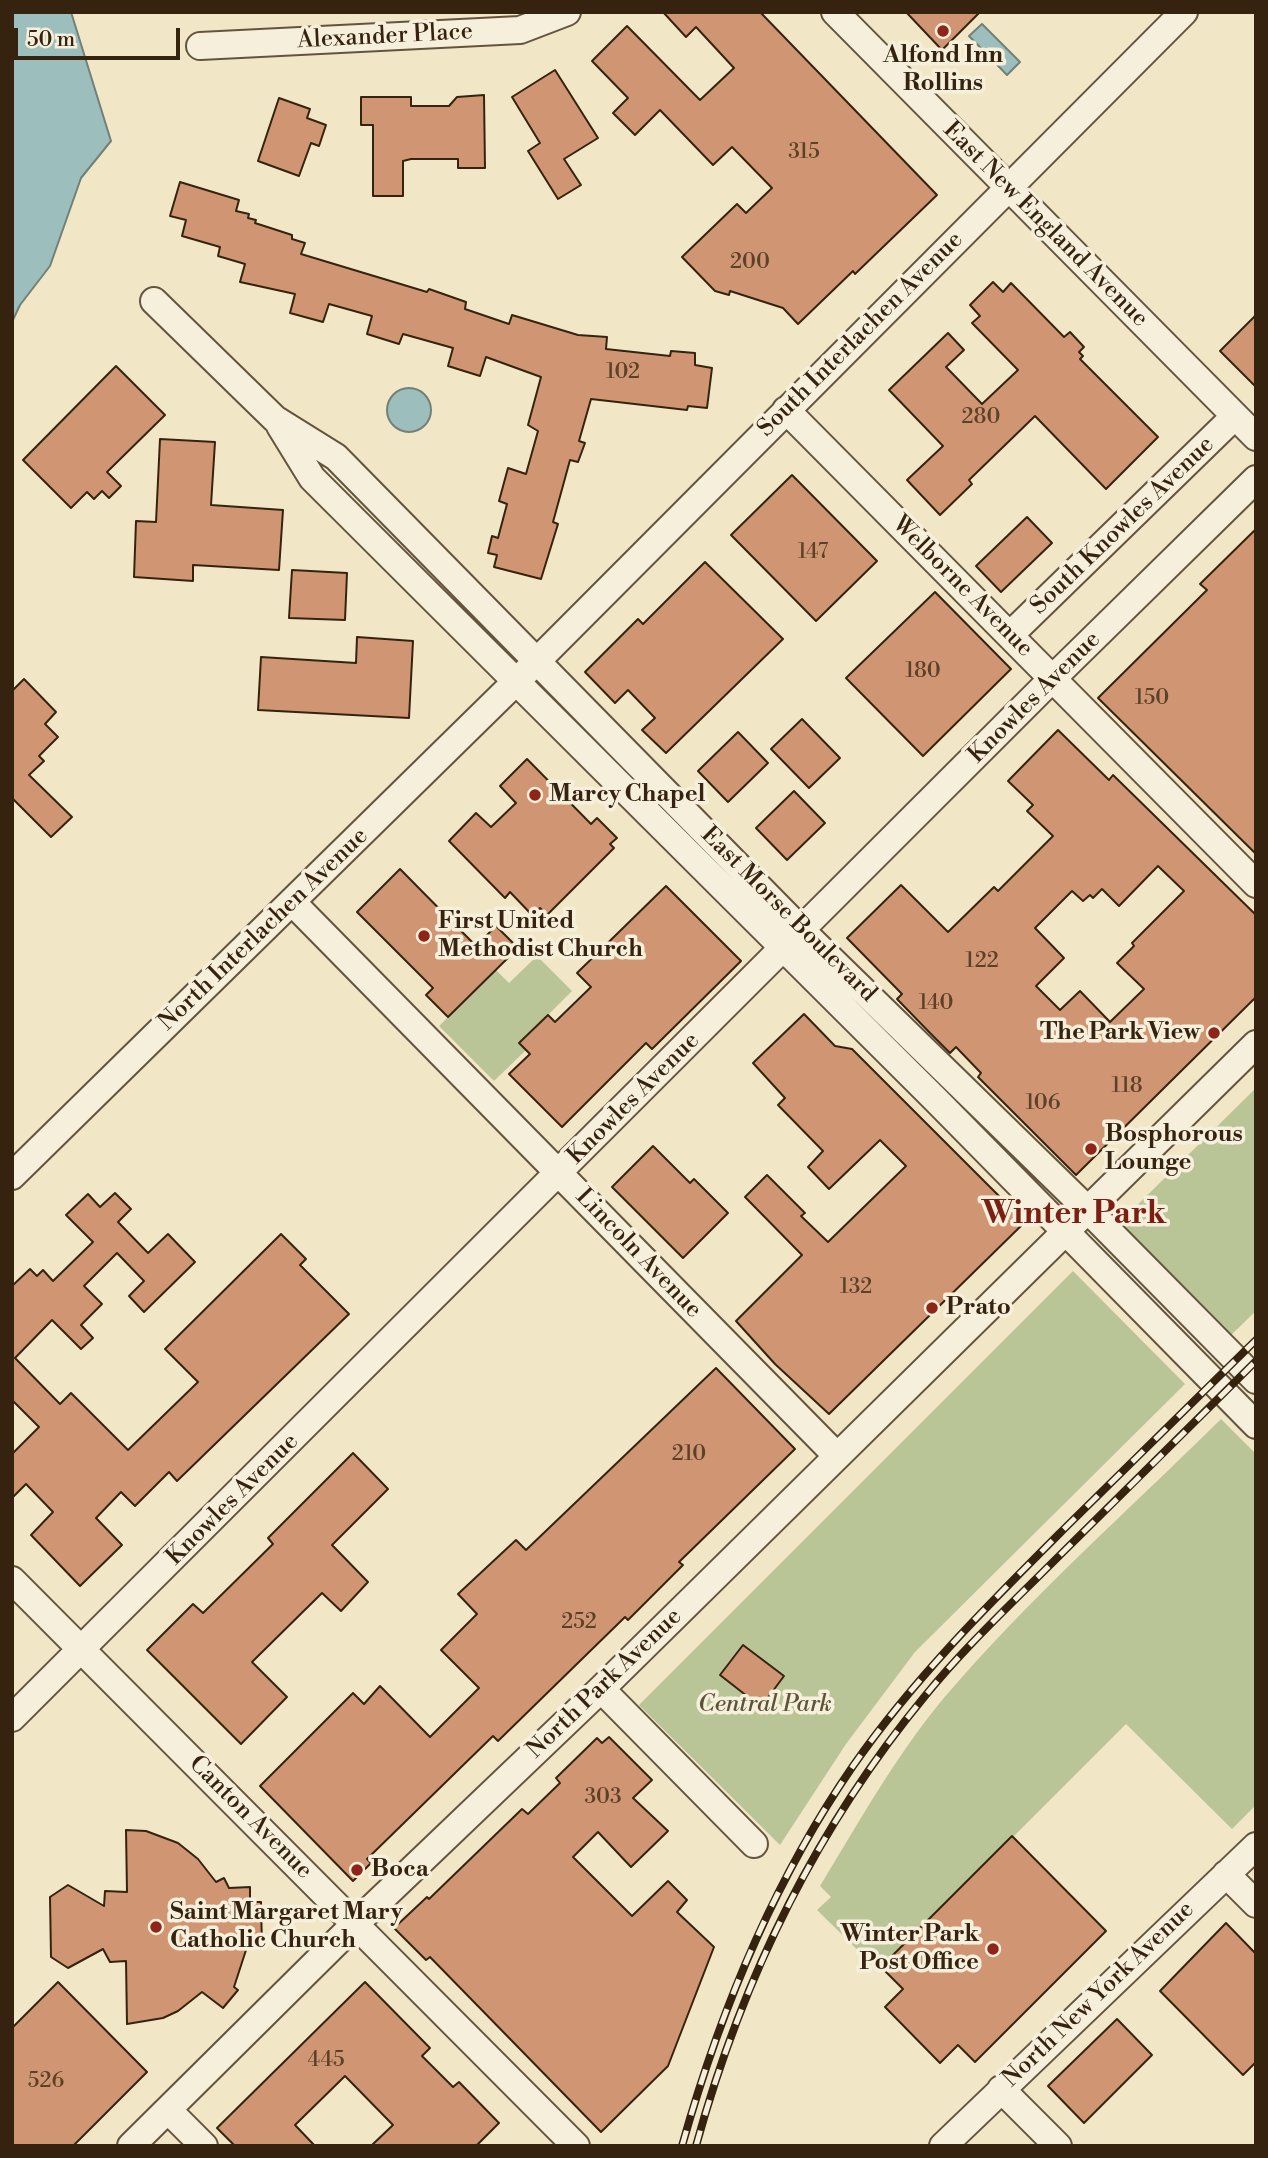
<!DOCTYPE html>
<html>
<head>
<meta charset="utf-8">
<style>
  body { margin:0 }
  #map { position:relative; width:1268px; height:2158px; overflow:hidden; background:#f1e7c7; font-family:"Libre Bodoni",serif }
  canvas { display:block }
  .frame { position:absolute; inset:0; border:14px solid #35230f; pointer-events:none }
  .scale { position:absolute; left:14px; top:28px; width:166px; height:32px; box-sizing:border-box; border:4px solid #35230f; border-top:0; padding-left:9px; font-size:21px; line-height:24px; white-space:nowrap; color:#35230f; -webkit-text-stroke:5px #f6efdb; paint-order:stroke }
</style>
</head>
<body>
<div id="map">
<canvas width="1268" height="2158"></canvas>
<div class="frame"></div>
<div class="scale">50 m</div>
</div>
<script>
const g = document.querySelector('canvas').getContext('2d');
g.lineJoin = 'round';
function fill(path, color) {
  g.fillStyle = color;
  g.fill(path, 'evenodd');
}
function strokePath(path, color, width, dash) {
  g.strokeStyle = color;
  g.lineWidth = width;
  g.lineCap = dash ? 'butt' : 'round';
  g.setLineDash(dash || []);
  g.stroke(path);
}
function label(font, color, halo, rows, align = 'center') {
  g.font = font + ' "Libre Bodoni",serif';
  g.lineWidth = 7;
  g.setLineDash([]);
  g.textBaseline = 'middle';
  g.strokeStyle = halo;
  g.fillStyle = color;
  for (const [text, x, y, turn = 0] of rows) {
    g.save();
    g.translate(x, y);
    g.rotate((+turn || 0) * Math.PI / 180);
    g.textAlign = isNaN(turn) ? turn : align;
    if (halo) g.strokeText(text, 0, 0);
    g.fillText(text, 0, 0);
    g.restore();
  }
}
fill(new Path2D(`
  M537,956L572,991L520,1043L526,1050L494,1081L439,1026L496,970L509,983Z
  M1256,1088V1311L1230,1336L1117,1225Z
  M1073,1271L1185,1384L915,1652L846,1744L780,1845L639,1705Z
  M1221,1419L1256,1454V1805L1232,1829L1126,1724L879,1971L817,1910L831,1897L820,1886C859,1822 895,1757 943,1699C1028,1599 1128,1511 1221,1419Z`), '#b9c596');
const water = new Path2D(`
  M12,12H71L111,141L81,178L50,266L20,305L12,322Z
  M982,24L1020,62L1007,75L969,36Z
  M387 410a22 22 0 1 1 44 0a22 22 0 1 1-44 0Z`);
fill(water, '#9cbebc');
strokePath(water, '#738077', 2);
const building = new Path2D(`
  M663,12H760L937,195L855,274L853,271L798,324L783,308L730,291L729,295L715,291L682,257L737,204L746,213L772,188L732,147L713,165L660,110L635,135L613,113L628,98L592,61L627,26L700,100L734,68L696,27L686,37Z
  M906,12H980L942,50Z
  M555,70L598,138L564,159L581,185L558,199L528,151L540,143L512,97Z
  M484,95L485,168H458V159H411L403,161V196H373V125H361V97H411V106H449L457,97Z
  M279,98L310,109L307,118L326,125L319,146L311,143L299,176L258,161Z
  M180,182L239,200L236,211L249,214L248,218L256,220L255,223L292,235V239L305,243L301,254L427,292L429,289L466,302L465,309L509,324L512,315L578,335L607,337L606,349L670,356L671,351L695,353V365L712,368L707,408L688,406L687,410L591,399L579,441L585,443L578,462L570,460L553,522L558,524L541,579L494,567L497,555L488,553L492,536L498,538L507,504L499,501L508,468L526,474L538,431L528,425L541,377L486,357L480,376L448,366L453,348L403,334L399,344L367,334L372,316L329,304L323,322L290,313L295,294L240,282L245,264L218,256L220,247L182,236L186,220L170,216Z
  M993,282L1003,292L1011,283L1064,337L1070,332L1084,347L1079,352L1083,356L1080,359L1158,437L1106,489L1035,416L969,480L972,484L940,515L907,480L943,446L889,390L948,333L964,350L946,367L982,404L1018,370L972,323L980,316L970,305Z
  M1256,315V387L1220,351Z
  M116,366L165,415L107,472L121,486L109,498L102,491L94,499L87,492L71,508L23,460Z
  M160,439L215,442L211,505L283,510L279,570L193,565V581L134,577L136,521L156,522Z
  M792,475L877,561L816,621L731,535Z
  M1027,517L1052,543L1001,592L976,566Z
  M1256,529V854L1098,698L1207,590L1200,584Z
  M705,562L783,639L666,753L642,730L655,718L628,690L615,703L585,672L638,619L643,624Z
  M292,570L347,573L345,620L289,618Z
  M935,592L1011,669L923,756L846,678Z
  M357,637L413,641L409,718L258,710L261,657L356,663Z
  M24,679L56,712L45,724L58,737L39,756L44,761L29,775L72,817L51,837L12,798V691Z
  M802,719L840,758L809,788L771,749Z
  M1058,730L1109,780L1113,775L1256,915V997L1076,1175L978,1077L981,1073L956,1047L950,1053L931,1034L897,999L902,994L847,938L901,885L948,932L994,887L998,891L1053,836L1027,811L1033,805L1008,781ZM1158,866L1184,891L1132,943L1134,946L1117,963L1144,989L1110,1022L1080,991L1060,1010L1036,986L1064,958L1035,928L1072,891L1083,901L1090,895L1093,898L1102,889L1119,906Z
  M738,732L768,763L728,802L698,771Z
  M527,759L591,824L597,818L617,838L610,844L614,848L547,915L540,908L532,915L510,892L505,898L449,841L476,813L491,827L516,803L500,786Z
  M794,791L825,823L787,860L756,828Z
  M400,869L476,946L496,926L518,948L448,1017L426,995L433,988L357,912Z
  M666,886L741,961L652,1049L646,1043L562,1127L509,1074L530,1054L519,1043L548,1015L555,1022L591,987L577,973Z
  M804,1014L835,1046L852,1049L1025,1222L829,1414L775,1364L736,1321L802,1255L745,1197L767,1175L805,1213L801,1216L828,1242L906,1166L880,1140L829,1189L808,1167L823,1151L778,1105L785,1098L753,1063Z
  M653,1146L690,1183L694,1179L728,1213L683,1258L612,1187Z
  M115,1193L131,1209L118,1222L148,1253L168,1234L195,1262L144,1312L129,1296L144,1281L117,1253L84,1286L102,1304L81,1325L93,1338L81,1349L52,1320L15,1358L60,1404L71,1393L128,1450L198,1382L165,1349L281,1234L306,1259L300,1265L349,1314L177,1481L169,1472L135,1506L121,1492L96,1518L122,1545L80,1586L31,1535L53,1512L26,1484L12,1498V1454L39,1427L12,1400V1286L30,1269L37,1276L43,1270L53,1281L93,1242L66,1215L88,1194L100,1207Z
  M716,1368L795,1449L679,1562L683,1565L628,1620L625,1617L498,1741L493,1736L367,1859L371,1863L353,1881L260,1786L353,1693L364,1704L380,1686L430,1737L479,1688L441,1650L477,1614L458,1594L516,1540L526,1550Z
  M353,1453L388,1489L332,1545L368,1582L341,1611L322,1593L252,1662L287,1697L241,1744L147,1650L193,1604L203,1613L273,1544L268,1538Z
  M743,1645L784,1676L761,1707L720,1675Z
  M609,1737L652,1780L633,1798L668,1831L631,1867L598,1832L573,1857L632,1916L668,1881L687,1900L677,1912L714,1947L668,2066L601,2132L430,1957L426,1960L394,1928L427,1897L429,1899L522,1809L528,1814L560,1783L556,1778L597,1738L602,1743Z
  M126,1830L146,1831L178,1843L198,1859L216,1882L224,1878L229,1888L250,1887V1902H261L262,1948L247,1947L234,1987L238,1990L223,2008L202,1992L178,2011L163,2018L127,2024L126,1961L110,1962L103,1949L68,1968L51,1957L50,1897L68,1885L104,1906L105,1891L127,1892Z
  M1012,1836L1106,1931L975,2062L958,2045L940,2063L885,2007L903,1989L881,1967Z
  M1226,1923L1256,1954V2062L1243,2075L1160,1991Z
  M58,1982L147,2072L73,2146H12V2028Z
  M365,1982L430,2048L422,2056L453,2087L459,2082L499,2123L476,2146H371L393,2125L345,2076L295,2125L315,2146H235L217,2128Z
  M1117,2019L1152,2055L1084,2123L1048,2086Z`);
fill(building, '#d09673');
strokePath(building, '#35230f', 2);
const minor = new Path2D(`
  M835,12L1256,437
  M200,46L520,30L567,12
  M154,301L275,419L336,457L801,930L1088,1210L1256,1380
  M786,410L1256,884
  M280,426L312,478L936,1100L1256,1425
  M1010,635L1235,416
  M292,902L837,1456
  M12,1176L538,660L1184,12
  M12,1580L576,2146
  M601,1689L754,1844
  M12,1718L1053,678L1256,479
  M1226,1874L1256,1904
  M1001,2089L1058,2146
  M168,2110L204,2146
  M131,2146L355,1924L601,1689L1256,1044
  M943,2146L1256,1846`);
strokePath(minor, '#64543d', 30);
strokePath(minor, '#f6efdb', 26);
const rail = new Path2D(`
  M682,2146C720,2011 773,1882 853,1766C915,1677 991,1602 1067,1526C1130,1464 1193,1402 1256,1340
  M696,2146C741,1982 816,1828 925,1696C964,1648 1009,1606 1053,1562C1121,1495 1189,1428 1256,1361`);
strokePath(rail, '#35230f', 8);
strokePath(rail, '#f6efdb', 5, [16]);
for (const [x, y, r, color] of [
  [943,31,7,"#8f2418"],
  [535,795,7,"#8f2418"],
  [424,936,7,"#8f2418"],
  [1214,1033,7,"#8f2418"],
  [1091,1149,7,"#8f2418"],
  [932,1308,7,"#8f2418"],
  [357,1870,7,"#8f2418"],
  [156,1927,7,"#8f2418"],
  [993,1949,7,"#8f2418"]
]) {
  const dot = new Path2D();
  dot.arc(x, y, r, 0, 2 * Math.PI);
  g.fillStyle = color;
  g.fill(dot);
  strokePath(dot, '#f6efdb', 2.5);
}
label('21px', '#5c4028', null, [
  ["315",804,153],
  ["200",750,263],
  ["102",623,373],
  ["280",981,418],
  ["147",813,553],
  ["180",923,672],
  ["150",1152,699],
  ["122",982,962],
  ["140",936,1004],
  ["118",1127,1087],
  ["106",1043,1104],
  ["132",856,1288],
  ["210",689,1455],
  ["252",579,1623],
  ["303",603,1798],
  ["445",326,2061],
  ["526",46,2082]
]);
label('24px', '#35230f', '#f6efdb', [
  ["Alexander Place",385,37,-3],
  ["East New England Avenue",1045,225,45],
  ["South Interlachen Avenue",861,335,-45],
  ["South Knowles Avenue",1123,526,-44],
  ["Welborne Avenue",962,587,45],
  ["Knowles Avenue",1035,698,-45],
  ["East Morse Boulevard",788,915,45],
  ["North Interlachen Avenue",264,930,-44],
  ["Knowles Avenue",634,1099,-45],
  ["Lincoln Avenue",638,1254,46],
  ["Knowles Avenue",233,1500,-45],
  ["North Park Avenue",605,1684,-44],
  ["Canton Avenue",250,1818,45],
  ["North New York Avenue",1099,1995,-44]
]);
label('bold 24px', '#35230f', '#f6efdb', [
  ["Alfond Inn",943,56,"center"],
  ["Rollins",943,84,"center"],
  ["Marcy Chapel",549,795],
  ["First United",438,922],
  ["Methodist Church",438,950],
  ["The Park View",1200,1033,"right"],
  ["Bosphorous",1105,1135],
  ["Lounge",1105,1163],
  ["Prato",946,1308],
  ["Boca",371,1870],
  ["Saint Margaret Mary",170,1913],
  ["Catholic Church",170,1941],
  ["Winter Park",979,1935,"right"],
  ["Post Office",979,1963,"right"]
], 'left');
label('italic 24px', '#5d5438', '#f6efdb', [
  ["Central Park",765,1705]
]);
label('bold 32px', '#7a1f14', '#f6efdb', [
  ["Winter Park",1074,1215]
]);
</script>
</body>
</html>
